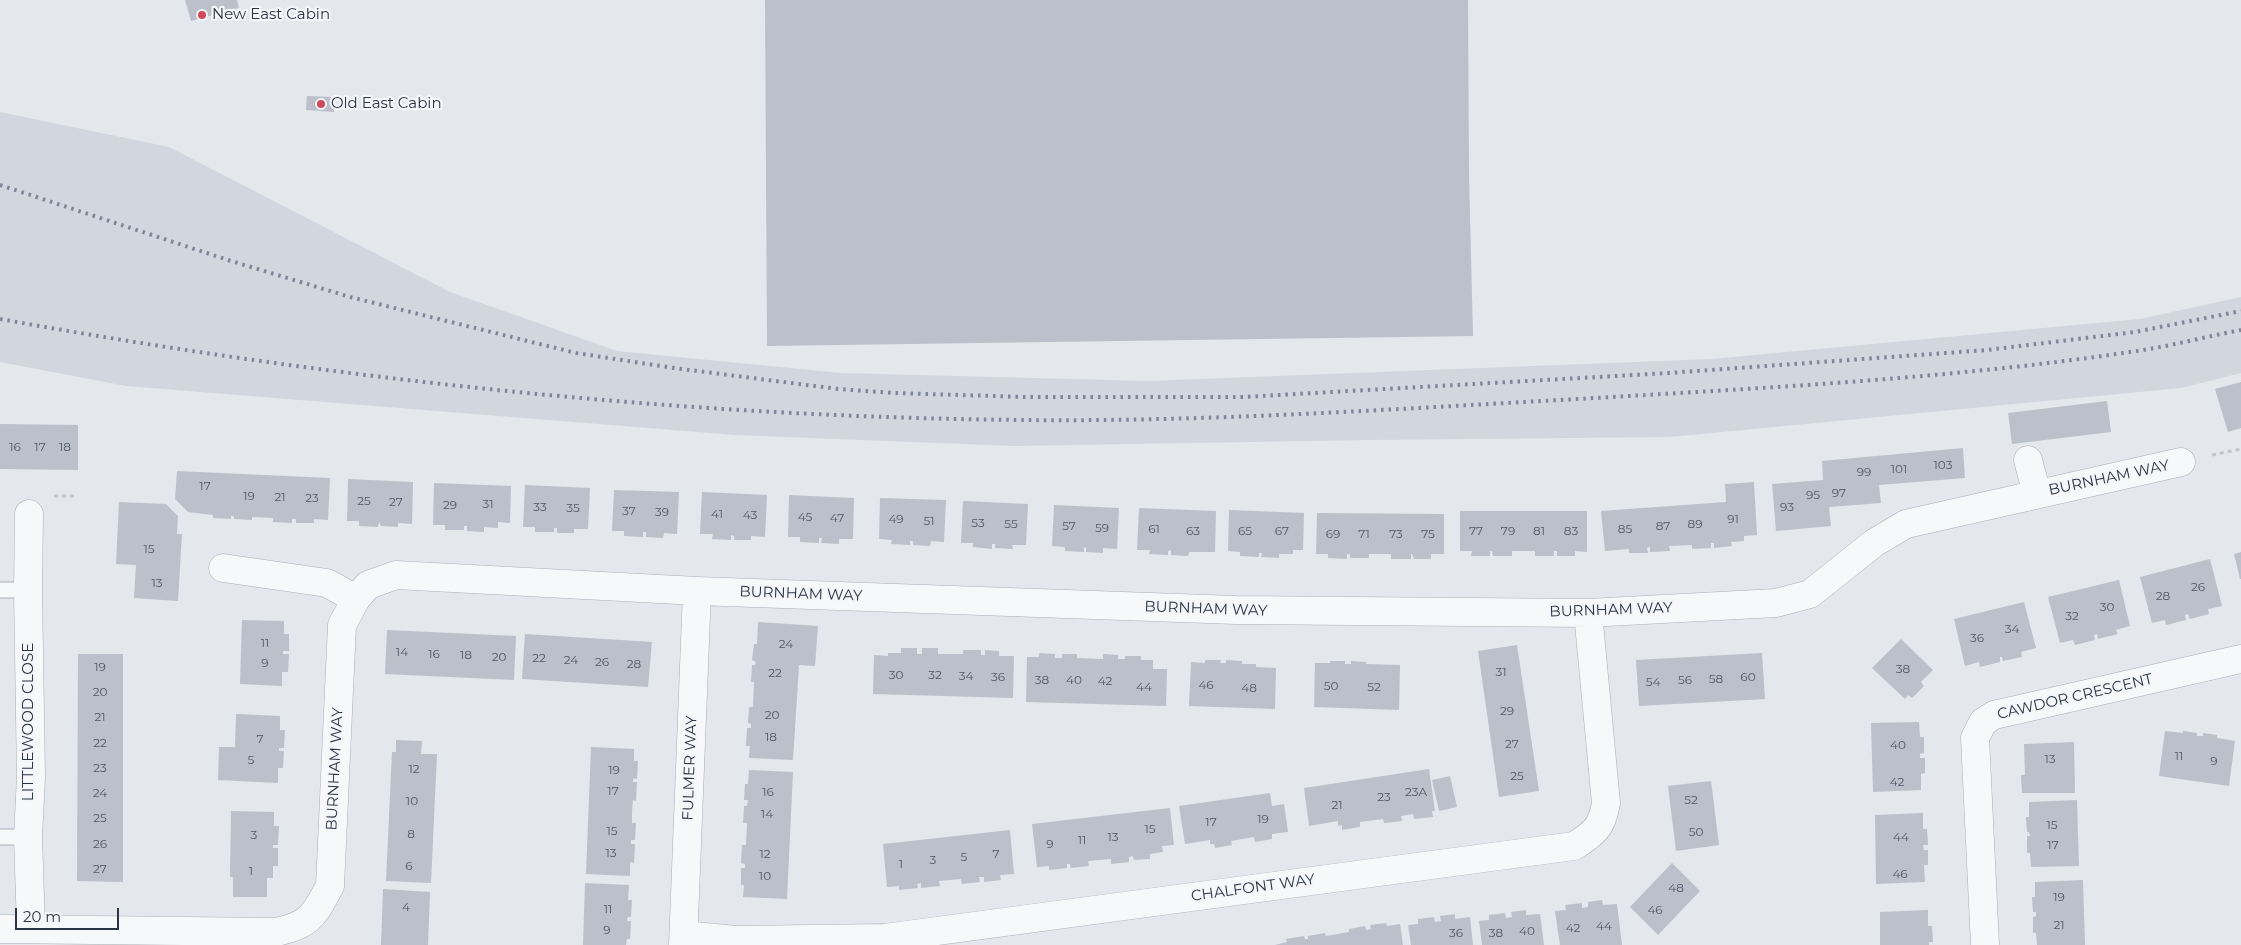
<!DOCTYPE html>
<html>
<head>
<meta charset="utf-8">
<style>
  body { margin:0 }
  #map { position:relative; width:2241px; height:945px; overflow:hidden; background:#e4e7ec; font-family:Montserrat,sans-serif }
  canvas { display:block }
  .scale { position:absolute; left:15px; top:908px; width:104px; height:22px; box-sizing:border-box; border:2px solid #2b3445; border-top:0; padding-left:6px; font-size:15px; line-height:18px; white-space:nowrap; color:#2b3445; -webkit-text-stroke:4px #f4f6f9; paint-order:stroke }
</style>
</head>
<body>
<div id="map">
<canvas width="2241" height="945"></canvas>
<div class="scale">20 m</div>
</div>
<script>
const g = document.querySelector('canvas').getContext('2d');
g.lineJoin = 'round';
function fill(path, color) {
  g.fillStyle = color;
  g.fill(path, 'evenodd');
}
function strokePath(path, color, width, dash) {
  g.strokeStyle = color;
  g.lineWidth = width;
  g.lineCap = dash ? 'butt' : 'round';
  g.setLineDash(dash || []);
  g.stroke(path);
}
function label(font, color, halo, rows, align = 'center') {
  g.font = font + ' Montserrat,sans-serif';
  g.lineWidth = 4.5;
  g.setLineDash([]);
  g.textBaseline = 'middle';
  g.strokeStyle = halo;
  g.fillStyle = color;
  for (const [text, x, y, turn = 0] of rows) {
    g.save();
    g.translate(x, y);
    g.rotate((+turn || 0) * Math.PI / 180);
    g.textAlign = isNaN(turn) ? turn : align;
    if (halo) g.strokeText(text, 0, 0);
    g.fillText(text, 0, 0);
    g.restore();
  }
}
fill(new Path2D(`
  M0,112L169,147L450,292L617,351L841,373L1149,381L1712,359L2140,319L2241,297V373L2181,388L1670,437L1368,440L1014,446L735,435L126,386L0,362Z`), '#d2d6de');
fill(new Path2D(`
  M185,0H237L239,8L191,21Z
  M765,0H1468L1469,175L1473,336L767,346Z
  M307,96L335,97L334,112L306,110Z
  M2241,382V428L2228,432L2215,389Z
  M2107,401L2111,432L2012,444L2008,413Z
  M0,424L78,425V470L0,469Z
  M1963,448L1965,478L1879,485L1881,503L1829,507L1831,526L1776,531L1772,484L1823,480L1822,461Z
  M177,471L330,478L328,520L314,519V523H296V519H292V523L273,522V518L252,517V520L234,519V516H231V519L213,518V515L188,512L175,499Z
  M348,479L413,482L412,524L398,523V527L381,526L379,522L378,527L359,526V521H347Z
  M1754,482L1757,535L1744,536V541L1731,542L1732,546L1714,548V543H1711V548L1692,549V545L1669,546L1670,551L1650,552V547L1647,548L1648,553H1629V549L1605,551L1601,511L1726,502L1725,484Z
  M434,483L511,486L510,523L498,522V528L484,527V532L467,531V526H464V530H445V525H433Z
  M525,485L590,488L588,529H574V533H557V528H554V532H535V527H523Z
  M614,490L679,492L677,534L664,533L663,538L646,537V532H643V537L624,536V531H612Z
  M702,492L767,495L765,537L751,536V540H734V536L731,535V540L712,539L713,534H700Z
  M789,495L854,498L853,539H839V544L821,543L822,538H819V543L800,542V537H788Z
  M880,498L946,500L944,542L931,541L930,546L913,545V541H910V545L891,544L892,540L879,539Z
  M963,501L1028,504L1026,545H1012L1013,549L995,548V544H992V549L973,547V543H961Z
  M119,502L166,504L178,516L177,534H182L178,601L134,598L136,565L116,564Z
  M1054,505L1119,508L1117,549L1103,548V553L1086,552V548L1084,547V552L1065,551V547L1052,546Z
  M1139,508L1216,511L1215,552H1189L1188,556L1171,555V550L1168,551V555L1149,554L1150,550H1137Z
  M1229,510L1304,513L1303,550H1293V554H1279V558L1261,557L1262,553H1259V557L1240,556V552L1228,551Z
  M1460,511H1587V552L1575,551V556H1557V551H1554V556H1535V551H1512V556H1493L1492,551H1490V556H1471L1472,551H1460Z
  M1317,513L1444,514V554H1431V559H1414L1412,554H1411V559H1391V554H1369V558H1350V554H1347V559L1328,558V554H1316Z
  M2241,552V579H2240L2234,554Z
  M2210,559L2222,606L2208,609L2209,614L2190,619L2188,614L2185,615L2186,620L2166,625L2165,620L2152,623L2140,577Z
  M2119,580L2130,626L2116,630L2118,634L2098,639L2097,634L2094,635L2095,640L2075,645L2073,640L2060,643L2048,597Z
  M2024,602L2036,648L2021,652L2022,657L2003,661L2002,657H2000V662L1980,667L1979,662L1965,666L1954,619Z
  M242,620L284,621V634H289V651H283V654H289L288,672H282V686L240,684Z
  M758,622L818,626L815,666L799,665L793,760L749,758L750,746H746L747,728H751V724L748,723L749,707H753L754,682H751L752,665H755L756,662L752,660L754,644H757Z
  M387,630L516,636L514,680L385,674Z
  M525,634L652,642L648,687L522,679Z
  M1901,639L1933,670L1921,682L1924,686L1912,698L1908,695L1905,699L1872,668Z
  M1517,645L1539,791L1499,797L1478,651Z
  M901,648H917V654H922V648H938V654H963V650H981V655H985V650L999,651V656H1014L1013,698L873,694L874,655L888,656V653H901Z
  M1039,653L1055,654V658H1062V654H1077V658L1103,659V654L1118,655V659H1125V656H1141V660H1153V669H1167L1166,706L1026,702L1027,657H1039Z
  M1762,653L1765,699L1639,706L1636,660Z
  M78,654H123V882L77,881Z
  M1205,660H1221L1220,663H1226V660L1242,661V664H1256V667L1276,668L1275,709L1189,706L1191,662L1205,663Z
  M1330,661H1345V664H1351V661L1366,662V664L1400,665L1399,710L1314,707L1315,663H1330Z
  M236,714L280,716V730H285L284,748H279V751H284L283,768H278V783L218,780L219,747H235Z
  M1919,722L1920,737H1924V753L1920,754V758H1925V773L1921,774V790L1873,792L1871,723Z
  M2165,731L2183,733V731L2197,733V736H2203V733L2217,735V738L2235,741L2229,786L2159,776Z
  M396,740L422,741L421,754H437L431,883L386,881L392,752H396Z
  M2074,742L2075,793H2022L2021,775H2025L2024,744Z
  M591,747L634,749V761H638L637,779L634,778L633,780V782H637L636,801L633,800L632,811V823H636L635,840H631V844H635L634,863L630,862V876L586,874Z
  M1429,769L1435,811H1432L1433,817L1414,819L1413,814L1401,816L1402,821L1384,823L1383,819L1360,822V827L1342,830V825L1338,826V821L1309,826L1304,788Z
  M749,770L793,772L787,899L743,897L744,885H741V868H745V864L741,863L742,845H746L747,823H743L744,806H747L748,800H744L745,784H748Z
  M1450,776L1457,807L1439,811L1432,780Z
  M1711,781L1719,845L1676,851L1668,786Z
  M1270,793L1272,806L1284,804L1288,832L1272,834V839L1255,842L1254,837L1243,839L1231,841L1232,845L1215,848L1214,844H1210V840L1185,844L1179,806Z
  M2077,800L2079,866L2031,867L2030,853H2027V836H2030L2029,832H2027L2026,817H2029V802Z
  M1170,808L1174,845L1162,846L1163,852L1150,854V859L1134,860L1133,856L1129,857V862L1111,864V859L1088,861L1089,866L1071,868L1070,864H1067V868L1049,870V866L1037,867L1032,824Z
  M231,811L274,812V826H279L278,845H273V848H278V866H273V878H267V897H233V877H230Z
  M1923,813V829H1927L1928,845H1923L1924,850H1928V865H1924L1925,882L1876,884L1875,815Z
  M1010,830L1014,874L1000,875L1001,880L984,882V877H979L980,882L962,884L961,879L939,881L940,886L921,888V883L917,884L918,888L899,890V886L887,887L883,844Z
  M1672,863L1700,891L1658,935L1630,907Z
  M2083,880L2085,945H2037L2036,933H2033V917L2036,916V912H2033L2032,897H2035V882Z
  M585,883L629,885L628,900H632L631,917H628L627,919V921H631L630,939H627L626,945H583Z
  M383,889L430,892L428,945H381Z
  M1602,900L1603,905L1617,904L1622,945H1560L1555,911L1566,910L1565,905L1582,903V908L1588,907V902Z
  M1526,910V915L1540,914L1544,945H1482L1479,921L1489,920V915L1505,913L1506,918L1512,917L1511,912Z
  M1928,910V926H1932L1933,942H1929V945H1880V912Z
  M1455,914V919L1470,917L1473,945H1411L1408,925L1418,924V919L1434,917L1435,922L1441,921L1440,916Z
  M1386,923L1387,926L1400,924L1403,945H1275L1287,942L1286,939L1304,936L1305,939H1308V936L1325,933L1326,936L1349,932V929L1365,926L1366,930L1371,929L1370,925Z`), '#bbc0ca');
const lane = new Path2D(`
  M0,590H28
  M0,837H28`);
const street = new Path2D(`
  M2028,460L2037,494
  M29,514L28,590L31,777L28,837L31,929
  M223,568L327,583L356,599
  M0,929L276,932C311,925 314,915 330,886L342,625L356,599L368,585L396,575L697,591L1236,610L1588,613L1776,603L1810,594L1874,543L1906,524L2181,462
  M684,935L736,940L885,938L1574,846C1595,833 1602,827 1606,803L1588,613
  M683,945L697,591
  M1985,945L1975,738L1983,722L1994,715L2241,659`);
strokePath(lane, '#a9aeb7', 17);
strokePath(street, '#a9aeb7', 29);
strokePath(new Path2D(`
  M2212,455L2241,449
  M54,496H75`), '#c2c5cb', 3, [4, 4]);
strokePath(lane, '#f7f8fa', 15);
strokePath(street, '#f7f8fa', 28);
strokePath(new Path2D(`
  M0,185L228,260L350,297L576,353L674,368L838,389L894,393L1027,397H1243L1669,373L1987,350L2135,332L2241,311
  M0,319C338,380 680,417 1024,420C1209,422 1393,409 1578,399C1761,388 1949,379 2130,352C2167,347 2204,337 2241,330`), '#7d8696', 4, [2.5, 5]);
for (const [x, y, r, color] of [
  [202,15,5,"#d1495b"],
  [321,104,5,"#d1495b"]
]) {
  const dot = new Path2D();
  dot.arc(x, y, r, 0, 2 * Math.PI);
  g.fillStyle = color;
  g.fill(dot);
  strokePath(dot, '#f4f6f9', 2);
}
label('12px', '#4f5766', null, [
  ["16",15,447],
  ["17",40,447],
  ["18",65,447],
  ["103",1943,465],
  ["101",1899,469],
  ["99",1864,472],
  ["17",205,486],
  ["97",1839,493],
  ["95",1813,495],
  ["19",249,496],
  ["21",280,497],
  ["23",312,498],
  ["25",364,501],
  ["27",396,502],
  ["31",488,504],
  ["29",450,505],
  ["33",540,507],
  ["93",1787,507],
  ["35",573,508],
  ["37",629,511],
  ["39",662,512],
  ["41",717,514],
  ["43",750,515],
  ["45",805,517],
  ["47",837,518],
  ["49",896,519],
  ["91",1733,519],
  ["51",929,521],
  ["53",978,523],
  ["55",1011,524],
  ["89",1695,524],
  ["57",1069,526],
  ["87",1663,526],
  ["59",1102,528],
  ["61",1154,529],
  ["85",1625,529],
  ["63",1193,531],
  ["65",1245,531],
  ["67",1282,531],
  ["77",1476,531],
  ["79",1508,531],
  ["81",1539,531],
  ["83",1571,531],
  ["69",1333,534],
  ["71",1364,534],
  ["73",1396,534],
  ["75",1428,534],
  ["15",149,549],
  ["13",157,583],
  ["26",2198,587],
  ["28",2163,596],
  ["30",2107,607],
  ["32",2072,616],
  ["34",2012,629],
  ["36",1977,638],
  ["11",265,643],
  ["24",786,644],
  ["14",402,652],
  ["16",434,654],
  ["18",466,655],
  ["20",499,657],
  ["22",539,658],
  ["24",571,660],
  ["26",602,662],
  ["9",265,663],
  ["28",634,664],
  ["19",100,667],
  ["38",1903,669],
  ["31",1501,672],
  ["22",775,673],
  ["30",896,675],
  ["32",935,675],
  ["34",966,676],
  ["36",998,677],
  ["60",1748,677],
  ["58",1716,679],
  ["38",1042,680],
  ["40",1074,680],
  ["56",1685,680],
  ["42",1105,681],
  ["54",1653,682],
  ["46",1206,685],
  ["50",1331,686],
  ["44",1144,687],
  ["52",1374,687],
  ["48",1249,688],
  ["20",100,692],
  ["29",1507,711],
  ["20",772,715],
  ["21",100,717],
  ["18",771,737],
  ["7",260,739],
  ["22",100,743],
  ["27",1512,744],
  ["40",1898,745],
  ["11",2179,756],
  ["13",2050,759],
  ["5",251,760],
  ["9",2214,761],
  ["23",100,768],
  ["12",414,769],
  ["19",614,770],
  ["25",1517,776],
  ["42",1897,782],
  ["17",613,791],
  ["16",768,792],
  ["23A",1416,792],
  ["24",100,793],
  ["23",1384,797],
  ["52",1691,800],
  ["10",412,801],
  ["21",1337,805],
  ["14",767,814],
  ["25",100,818],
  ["19",1263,819],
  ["17",1211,822],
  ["15",2052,825],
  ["15",1150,829],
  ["15",612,831],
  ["50",1696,832],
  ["8",411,834],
  ["3",254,835],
  ["13",1113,837],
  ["44",1901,837],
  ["11",1082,840],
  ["26",100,844],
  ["9",1050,844],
  ["17",2053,845],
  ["13",611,853],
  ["12",765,854],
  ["7",996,854],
  ["5",964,857],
  ["3",933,860],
  ["1",901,864],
  ["6",409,866],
  ["27",100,869],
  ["1",251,871],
  ["46",1900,874],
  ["10",765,876],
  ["48",1676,888],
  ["19",2059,897],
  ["4",406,907],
  ["11",608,909],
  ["46",1655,910],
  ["21",2059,925],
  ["44",1604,926],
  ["42",1573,928],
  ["9",607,930],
  ["40",1527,931],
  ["36",1456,933],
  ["38",1496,933]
]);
label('15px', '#2b3445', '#f4f6f9', [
  ["New East Cabin",212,15],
  ["Old East Cabin",331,104]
], 'left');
label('15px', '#2b3445', '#f4f6f9', [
  ["BURNHAM WAY",2109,478,-12],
  ["BURNHAM WAY",801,594,2],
  ["BURNHAM WAY",1206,609,2],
  ["BURNHAM WAY",1611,610,-2],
  ["CAWDOR CRESCENT",2075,697,-13],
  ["LITTLEWOOD CLOSE",29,722,-90],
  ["FULMER WAY",690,768,-88],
  ["BURNHAM WAY",335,769,-87],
  ["CHALFONT WAY",1253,888,-8]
]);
</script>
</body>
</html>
